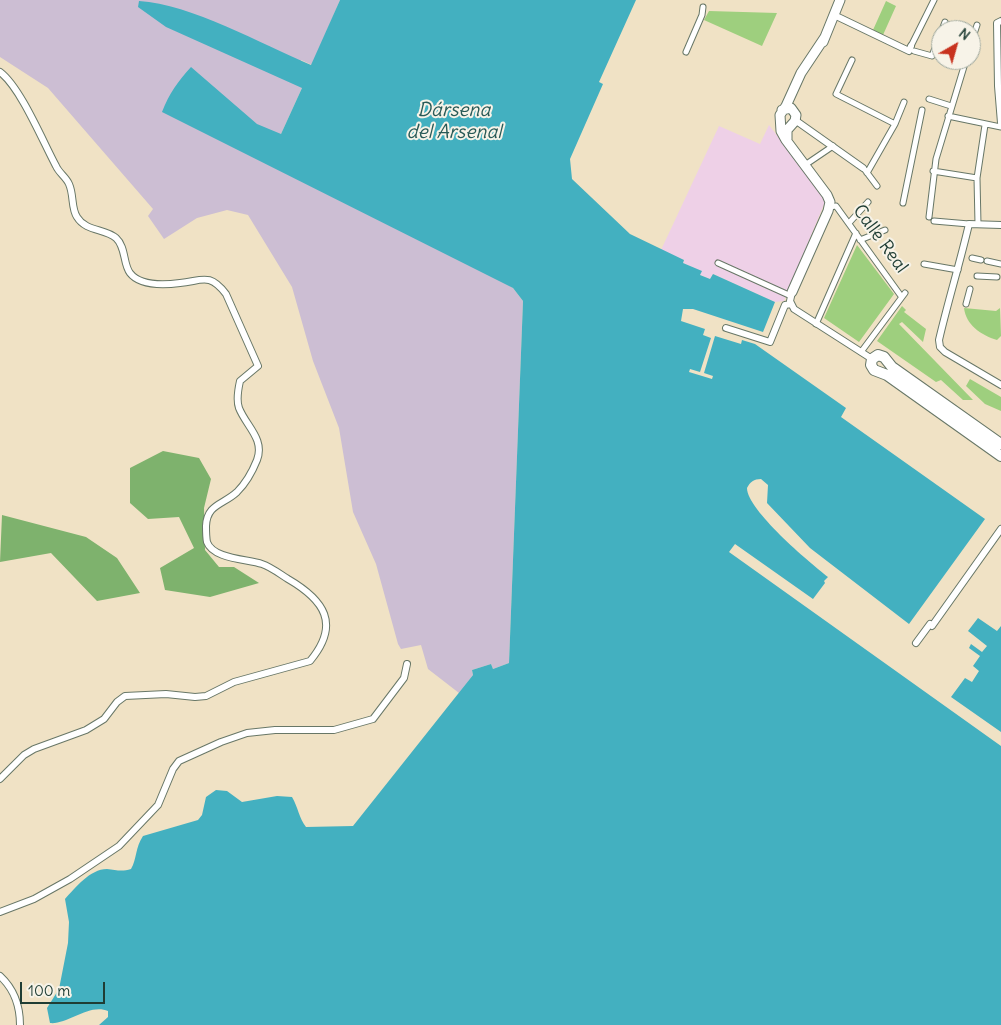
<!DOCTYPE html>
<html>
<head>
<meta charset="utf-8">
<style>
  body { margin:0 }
  #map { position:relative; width:1001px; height:1025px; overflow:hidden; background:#f0e2c5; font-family:Delius,sans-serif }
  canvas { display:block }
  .north { position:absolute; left:931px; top:20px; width:50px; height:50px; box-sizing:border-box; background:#f7f3e8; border:1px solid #a1aaa0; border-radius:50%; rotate:38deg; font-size:14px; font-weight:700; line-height:20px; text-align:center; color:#1f3d34 }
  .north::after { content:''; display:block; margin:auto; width:18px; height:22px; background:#c8321e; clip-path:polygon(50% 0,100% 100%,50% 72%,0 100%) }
  .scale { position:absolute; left:20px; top:982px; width:85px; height:22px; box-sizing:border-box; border:2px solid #1f3d34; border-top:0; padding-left:6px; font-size:15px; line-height:18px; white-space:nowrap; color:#1f3d34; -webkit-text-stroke:4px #f7f3e8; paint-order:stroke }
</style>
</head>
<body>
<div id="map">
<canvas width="1001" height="1025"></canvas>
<div class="north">N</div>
<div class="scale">100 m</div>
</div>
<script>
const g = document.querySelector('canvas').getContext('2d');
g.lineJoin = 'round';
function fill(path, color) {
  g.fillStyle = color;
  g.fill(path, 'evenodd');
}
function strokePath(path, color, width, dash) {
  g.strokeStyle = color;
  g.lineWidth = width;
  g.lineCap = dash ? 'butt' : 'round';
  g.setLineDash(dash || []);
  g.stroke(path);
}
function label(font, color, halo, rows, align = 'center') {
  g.font = font + ' Delius,sans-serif';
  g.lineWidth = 4;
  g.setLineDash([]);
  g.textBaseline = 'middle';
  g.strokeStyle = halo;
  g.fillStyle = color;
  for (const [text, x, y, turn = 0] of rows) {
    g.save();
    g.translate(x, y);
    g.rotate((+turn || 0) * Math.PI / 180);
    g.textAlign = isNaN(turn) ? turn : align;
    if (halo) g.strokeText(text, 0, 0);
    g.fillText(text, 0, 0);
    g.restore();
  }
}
fill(new Path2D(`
  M769,125L824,197L825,202L784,301L775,302L713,274L710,279L700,275L701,271L683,263L684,260L661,250L719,126L760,144Z`), '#eed0e7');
fill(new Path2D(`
  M0,0H340L312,65L301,60L302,88L281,134L513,288L523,301L509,663L493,669L491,664L472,670L473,675L459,693L428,669L421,645L401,649L398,644L376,564L353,512L339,428L313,361L292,287L248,215L227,210L197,218L164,239L148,216L153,209L48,88L0,57Z`), '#ccbed3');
fill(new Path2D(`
  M886,1L896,6L883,35L873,30Z
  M709,11L777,13L762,46L704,20Z
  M857,245L894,294L859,342L824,318Z
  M902,306L906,310L904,312L926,329L923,342L902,322L899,324L973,400H963L941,380L936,382L877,341Z
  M964,308L996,311L1000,308L1001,336L997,340C981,335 966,325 964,308Z
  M970,379L1001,397V411L985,404L966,386Z`), '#9ecf7e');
fill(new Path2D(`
  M163,451L199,458L211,479L204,508L205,550L219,567H234L259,583L210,597L165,590L160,568L194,548L179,517L148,519L130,503V468Z
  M2,515L86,537L117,558L140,593L97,601L51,553L0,562Z`), '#7eb26d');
fill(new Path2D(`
  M340,0H636L599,82L603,84L570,159L572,179L630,234L684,260L683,263L702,271L700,275L710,279L713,274L775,302L763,332L693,309H683L681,321L705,329L703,335L711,338L700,372L690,369L689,372L712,379L713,376L704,373L715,336L741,344L742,340L755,344L846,408L841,417L985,519L909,624L810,548L767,503L768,485L761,479C754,479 750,482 747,488C747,510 809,562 828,577L824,581L825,583L813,599L735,544L729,552L1001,746V1025H99L108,1017V1011C89,1003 67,1025 50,1023L47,1008L59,989L68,943L69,922L65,899C75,888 90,869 107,869C116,870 122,872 131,869C137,859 135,848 143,836L198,820L202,815L206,797L216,790L227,791L242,802L277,796L292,797C298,807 299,818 306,827L353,826L473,675L472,670L491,664L493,669L509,663L523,301L513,288L162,112C169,94 178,81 191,67L257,124L281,134L302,88L166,27L138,7L139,1C191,4 261,44 311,65Z
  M978,618L997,631L1001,626V732L951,697L965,678L972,682L979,671L973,666L980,656L969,648L971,644L982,652L987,646L968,631Z`), '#43b0c0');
const pedestrian = new Path2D(`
  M942,30L945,22
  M971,43L977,25
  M911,46L934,0
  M914,51L932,56L941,32
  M686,52L702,15L703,7
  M852,60L836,94L895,124
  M929,99L951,106
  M948,116L1001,127
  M805,165L833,146
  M865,170L877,186
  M933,171L977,178
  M867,173L895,124L904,102
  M903,203L922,110
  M829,207L836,206L901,296
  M929,217L936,159L966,60
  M934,221L969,224
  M849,223L868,202
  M978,224L977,178L985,125
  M860,240L885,230
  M972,258L981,260
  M987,261L1001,264
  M718,263L791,296
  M924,264L958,270
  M977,276L997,277
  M966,304L970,289
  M816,324L856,233
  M861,352L905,293`);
const minor = new Path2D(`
  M834,15L909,51L911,46
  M1001,21L997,23L998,86L1001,123
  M0,72C21,88 43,142 56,166C59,173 66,177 69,184C74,195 71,208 77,217C86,232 105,228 116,238C126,247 123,264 130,273C140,286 164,285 180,283C202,281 209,272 226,294L258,366L240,381C238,390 236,400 239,408C246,426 265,439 257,460C253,470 245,484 237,492C223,505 207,504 206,526C206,531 206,537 207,542C213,559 247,559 262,564C271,567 280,574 288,579C324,600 341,624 310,661L234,682L206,696L195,697L166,694L125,696L117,702L104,719L86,730L34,749L24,755L0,779
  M795,120L863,168
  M1001,225L969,224C960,263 948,301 939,340L940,347L945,352L1001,385
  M792,292L790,301L794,309L872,359
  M726,328L770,342L785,305L791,304
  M916,643L930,624L932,626L1001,529
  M0,912L34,899L70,879L119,846L158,805L173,769L179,761L221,742L247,733L275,730H334L373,719L404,678L407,664
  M0,976C14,989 20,1006 20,1025`);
const secondary = new Path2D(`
  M823,42L840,0
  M782,110L791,108L796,115L795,121L787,130V139
  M792,292L828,211L830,202L827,195L786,140L781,131L780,115L786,106L801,73L825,37`);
const primary = new Path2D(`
  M1001,444L892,367L884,357L878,355L872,359L871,365L874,370L887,375L1001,456`);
strokePath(pedestrian, '#687767', 7);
strokePath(minor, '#687767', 8);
strokePath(secondary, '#687767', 11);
strokePath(primary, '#687767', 12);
strokePath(pedestrian, '#fff', 5);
strokePath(minor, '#fff', 6);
strokePath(secondary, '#fff', 9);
strokePath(primary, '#fff', 10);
label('18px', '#1f3d34', '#f7f3e8', [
  ["Calle Real",880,239,54]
]);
label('italic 19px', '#285a57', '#f7f3e8', [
  ["Dársena",454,111],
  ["del Arsenal",454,133]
]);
</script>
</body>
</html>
